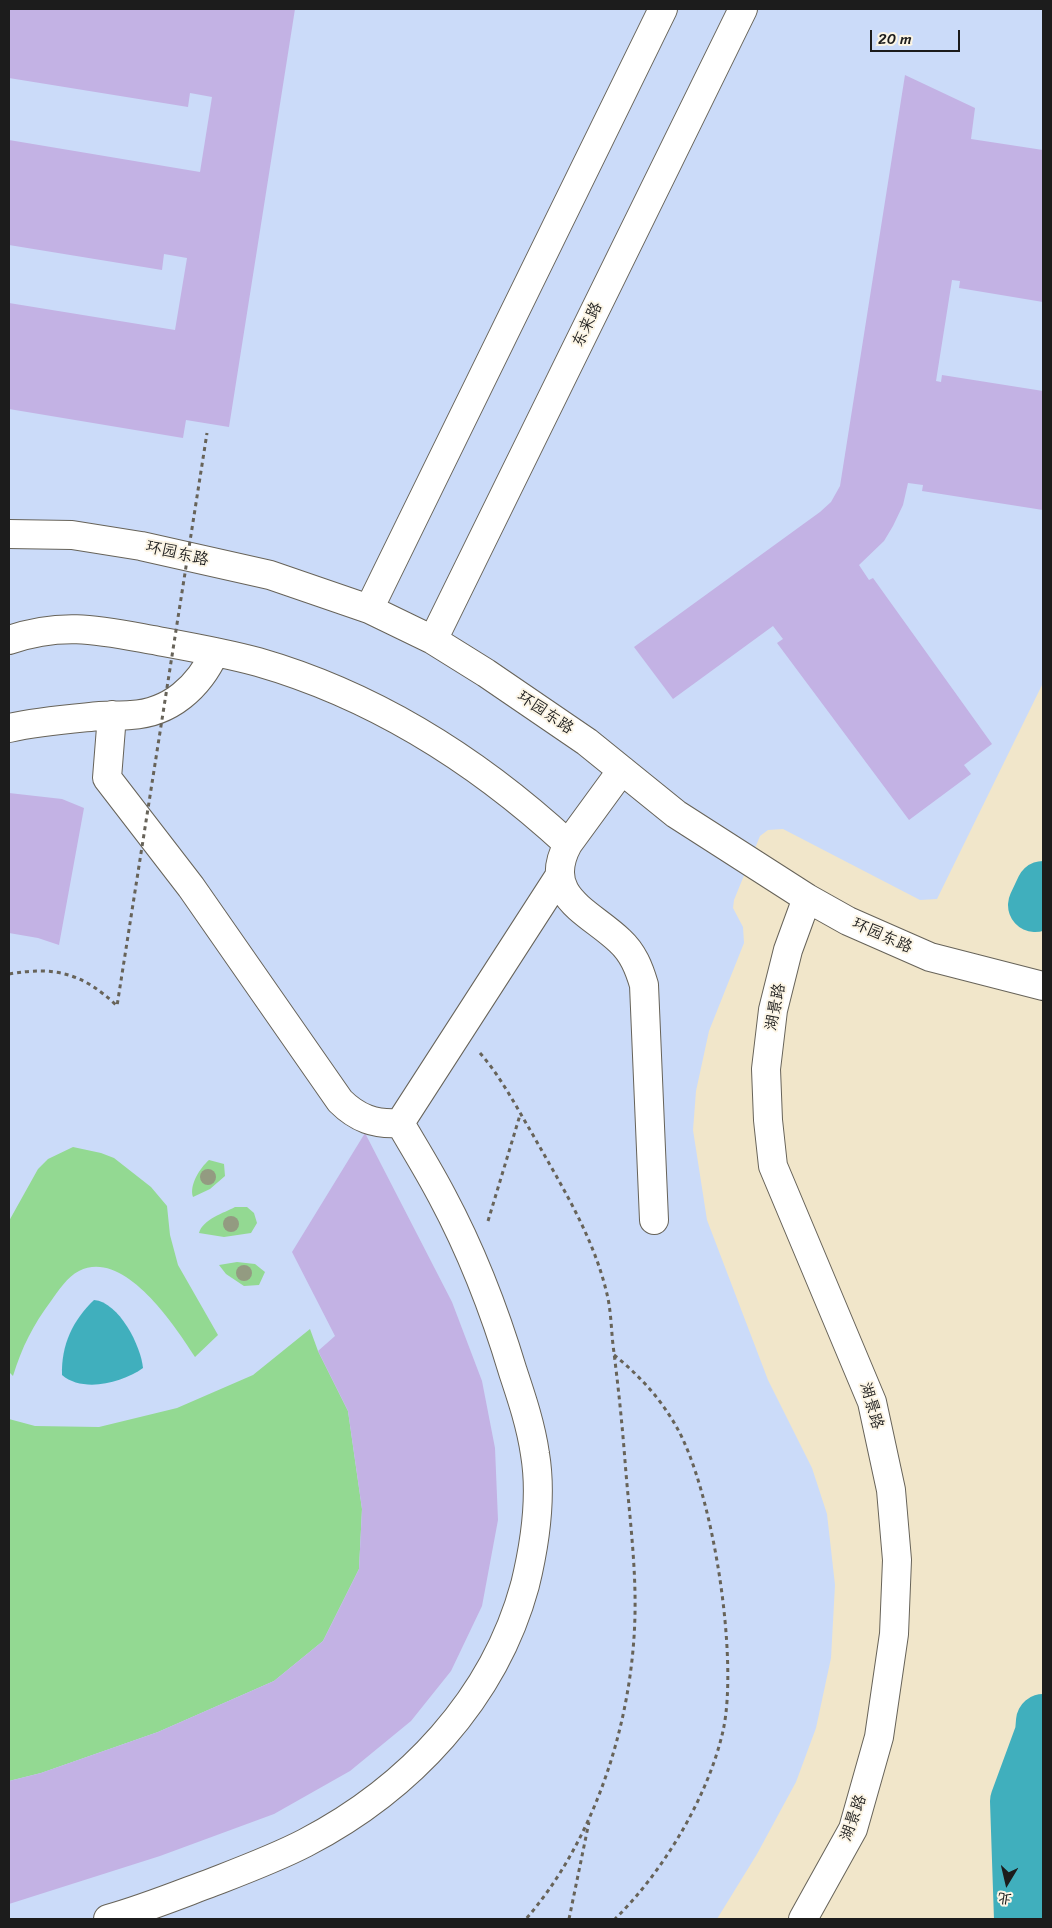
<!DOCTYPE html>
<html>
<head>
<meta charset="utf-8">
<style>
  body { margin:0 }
  #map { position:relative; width:1052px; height:1928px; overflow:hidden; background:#f1e6ca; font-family:Sriracha,"LXGW WenKai TC",sans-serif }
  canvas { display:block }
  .frame { position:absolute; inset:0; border:10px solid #1c1c1c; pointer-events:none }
  .north { position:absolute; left:982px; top:1858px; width:50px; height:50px; -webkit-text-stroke:4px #fcf5e5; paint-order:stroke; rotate:189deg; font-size:14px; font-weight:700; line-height:20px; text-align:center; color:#1c1c1c }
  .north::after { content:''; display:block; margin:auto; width:18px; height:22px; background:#1c1c1c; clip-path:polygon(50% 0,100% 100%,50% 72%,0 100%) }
  .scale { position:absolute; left:870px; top:30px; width:90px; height:22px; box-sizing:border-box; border:2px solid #1c1c1c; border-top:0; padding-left:6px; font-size:15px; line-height:18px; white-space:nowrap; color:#1c1c1c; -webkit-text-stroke:4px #fcf5e5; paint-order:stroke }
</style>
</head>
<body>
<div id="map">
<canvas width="1052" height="1928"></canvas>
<div class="frame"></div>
<div class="north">北</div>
<div class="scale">20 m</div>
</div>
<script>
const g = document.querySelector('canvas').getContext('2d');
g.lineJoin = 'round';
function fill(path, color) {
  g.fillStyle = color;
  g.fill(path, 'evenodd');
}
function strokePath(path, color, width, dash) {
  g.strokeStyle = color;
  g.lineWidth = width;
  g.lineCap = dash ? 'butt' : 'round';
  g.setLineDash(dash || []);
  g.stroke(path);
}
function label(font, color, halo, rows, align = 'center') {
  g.font = font + ' Sriracha,"LXGW WenKai TC",sans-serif';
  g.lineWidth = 4;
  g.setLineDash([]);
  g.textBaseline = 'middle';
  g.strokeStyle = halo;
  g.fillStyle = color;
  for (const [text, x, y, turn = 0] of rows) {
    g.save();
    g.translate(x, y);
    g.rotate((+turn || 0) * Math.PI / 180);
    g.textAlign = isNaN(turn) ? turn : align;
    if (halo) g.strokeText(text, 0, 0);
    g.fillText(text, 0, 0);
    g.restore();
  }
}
fill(new Path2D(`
  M9,9H1043V683L937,899L920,900L783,829L768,830L760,836L734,900L733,908L743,927L744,943L709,1031L696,1091L693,1130L707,1220L768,1380L812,1468L827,1514L835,1585L831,1658L816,1728L796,1782L757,1854L717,1919H9Z`), '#cbdbf9');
fill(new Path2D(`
  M73,1147L101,1153L114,1158L151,1187L167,1206L170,1235L178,1265L218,1335L195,1357C175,1326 124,1248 79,1271C67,1277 59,1290 51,1301C33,1325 22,1347 13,1376L9,1372V1221L38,1169L48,1159Z
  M209,1160L224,1164L225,1176L210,1189L193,1197C189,1185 200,1168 209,1160Z
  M235,1207H247L254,1213L257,1223L251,1233L224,1237L199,1233C203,1219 224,1213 235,1207Z
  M237,1262L255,1264L265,1272L259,1285L244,1286L226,1274L219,1265Z
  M310,1329L318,1351L348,1411L362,1509L359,1569L323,1641L274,1681L158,1732L41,1773L9,1781V1419L35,1426L99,1427L177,1408L253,1375Z`), '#93d992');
fill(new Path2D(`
  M94,1300C119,1302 141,1346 143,1368C122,1383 83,1393 62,1375C61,1345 73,1320 94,1300Z`), '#40afbd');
strokePath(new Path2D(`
  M1035,905L1043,888
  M1021,1919L1017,1801L1042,1733L1043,1721`), '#40afbd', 54);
fill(new Path2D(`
  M9,9H295L229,427L186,420L183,438L9,409V303L175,330L187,258L164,254L162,270L9,245V140L200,172L212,97L190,93L188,107L9,78Z
  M905,75L975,108L971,139L1043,150V302L959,288L960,281L952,280L936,381L941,382L942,375L1043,391V510L922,491L923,485L908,483L903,505L893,526L884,541L859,565L869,580L873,578L992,744L964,765L971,774L909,820L777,643L783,639L773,626L673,699L634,647L820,512L831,502L840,486Z
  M9,793L62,799L84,808L59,945L38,938L9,933Z
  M365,1133L452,1302L482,1381L495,1448L498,1520L482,1606L451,1671L411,1721L350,1771L274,1814L160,1856L9,1904V1781L41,1773L158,1732L274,1681L323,1641L359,1569L362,1509L348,1411L318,1351L335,1336L292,1252Z`), '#c3b2e4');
const minor = new Path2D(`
  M9,534L72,535L141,546L270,575L369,609L433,640L486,673L587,742L676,814L807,898L848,921L930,957L1043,986
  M369,609L663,9
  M9,640C65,621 102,631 158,641C191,647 225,653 258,662C376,696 478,761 568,844
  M433,640L743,9
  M112,715L107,778L191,887L340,1101C357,1118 375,1125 400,1123
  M9,728C39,721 69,719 100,716C110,715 120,716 131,715C170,713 199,687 215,652
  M622,770L568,844C540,896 590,912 620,941C633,953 639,968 644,985L654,1220
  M108,1919C144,1909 178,1895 213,1882C244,1870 276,1858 305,1843C409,1789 494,1699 525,1585C535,1544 542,1496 535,1454C531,1426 522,1399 513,1372C495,1312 472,1252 442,1196C429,1171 414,1147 400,1123L560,875
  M803,1919L853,1829L879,1737L894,1634L897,1560L891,1490L872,1402L773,1166L768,1120L766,1069L773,1010L788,950L807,898`);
strokePath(minor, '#676359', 30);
strokePath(new Path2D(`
  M480,1053C501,1077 517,1108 533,1135C561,1185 592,1234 606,1290C611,1308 611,1327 613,1345C618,1384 622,1422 625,1461C629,1512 636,1563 635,1614C633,1720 596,1838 526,1919
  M488,1221L520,1115
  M614,1355C639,1375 660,1398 676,1426C713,1490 739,1659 723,1731C708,1797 663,1872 615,1919
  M569,1919L589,1822`), '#676359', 3, [4, 4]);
strokePath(minor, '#fff', 28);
strokePath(new Path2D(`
  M9,974C54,966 83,973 117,1006L207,433`), '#676359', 3, [4, 4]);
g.fillStyle = '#939b81';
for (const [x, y] of [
  [208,1177],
  [231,1224],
  [244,1273]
]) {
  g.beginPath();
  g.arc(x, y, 8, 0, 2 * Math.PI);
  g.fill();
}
label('16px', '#1c1c1c', '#fcf5e5', [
  ["东来路",588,325,-64],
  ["环园东路",177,554,13],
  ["环园东路",545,713,34],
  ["环园东路",882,936,24],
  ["湖景路",776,1007,-79],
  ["湖景路",871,1406,74],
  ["湖景路",854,1818,-70]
]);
</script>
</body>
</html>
